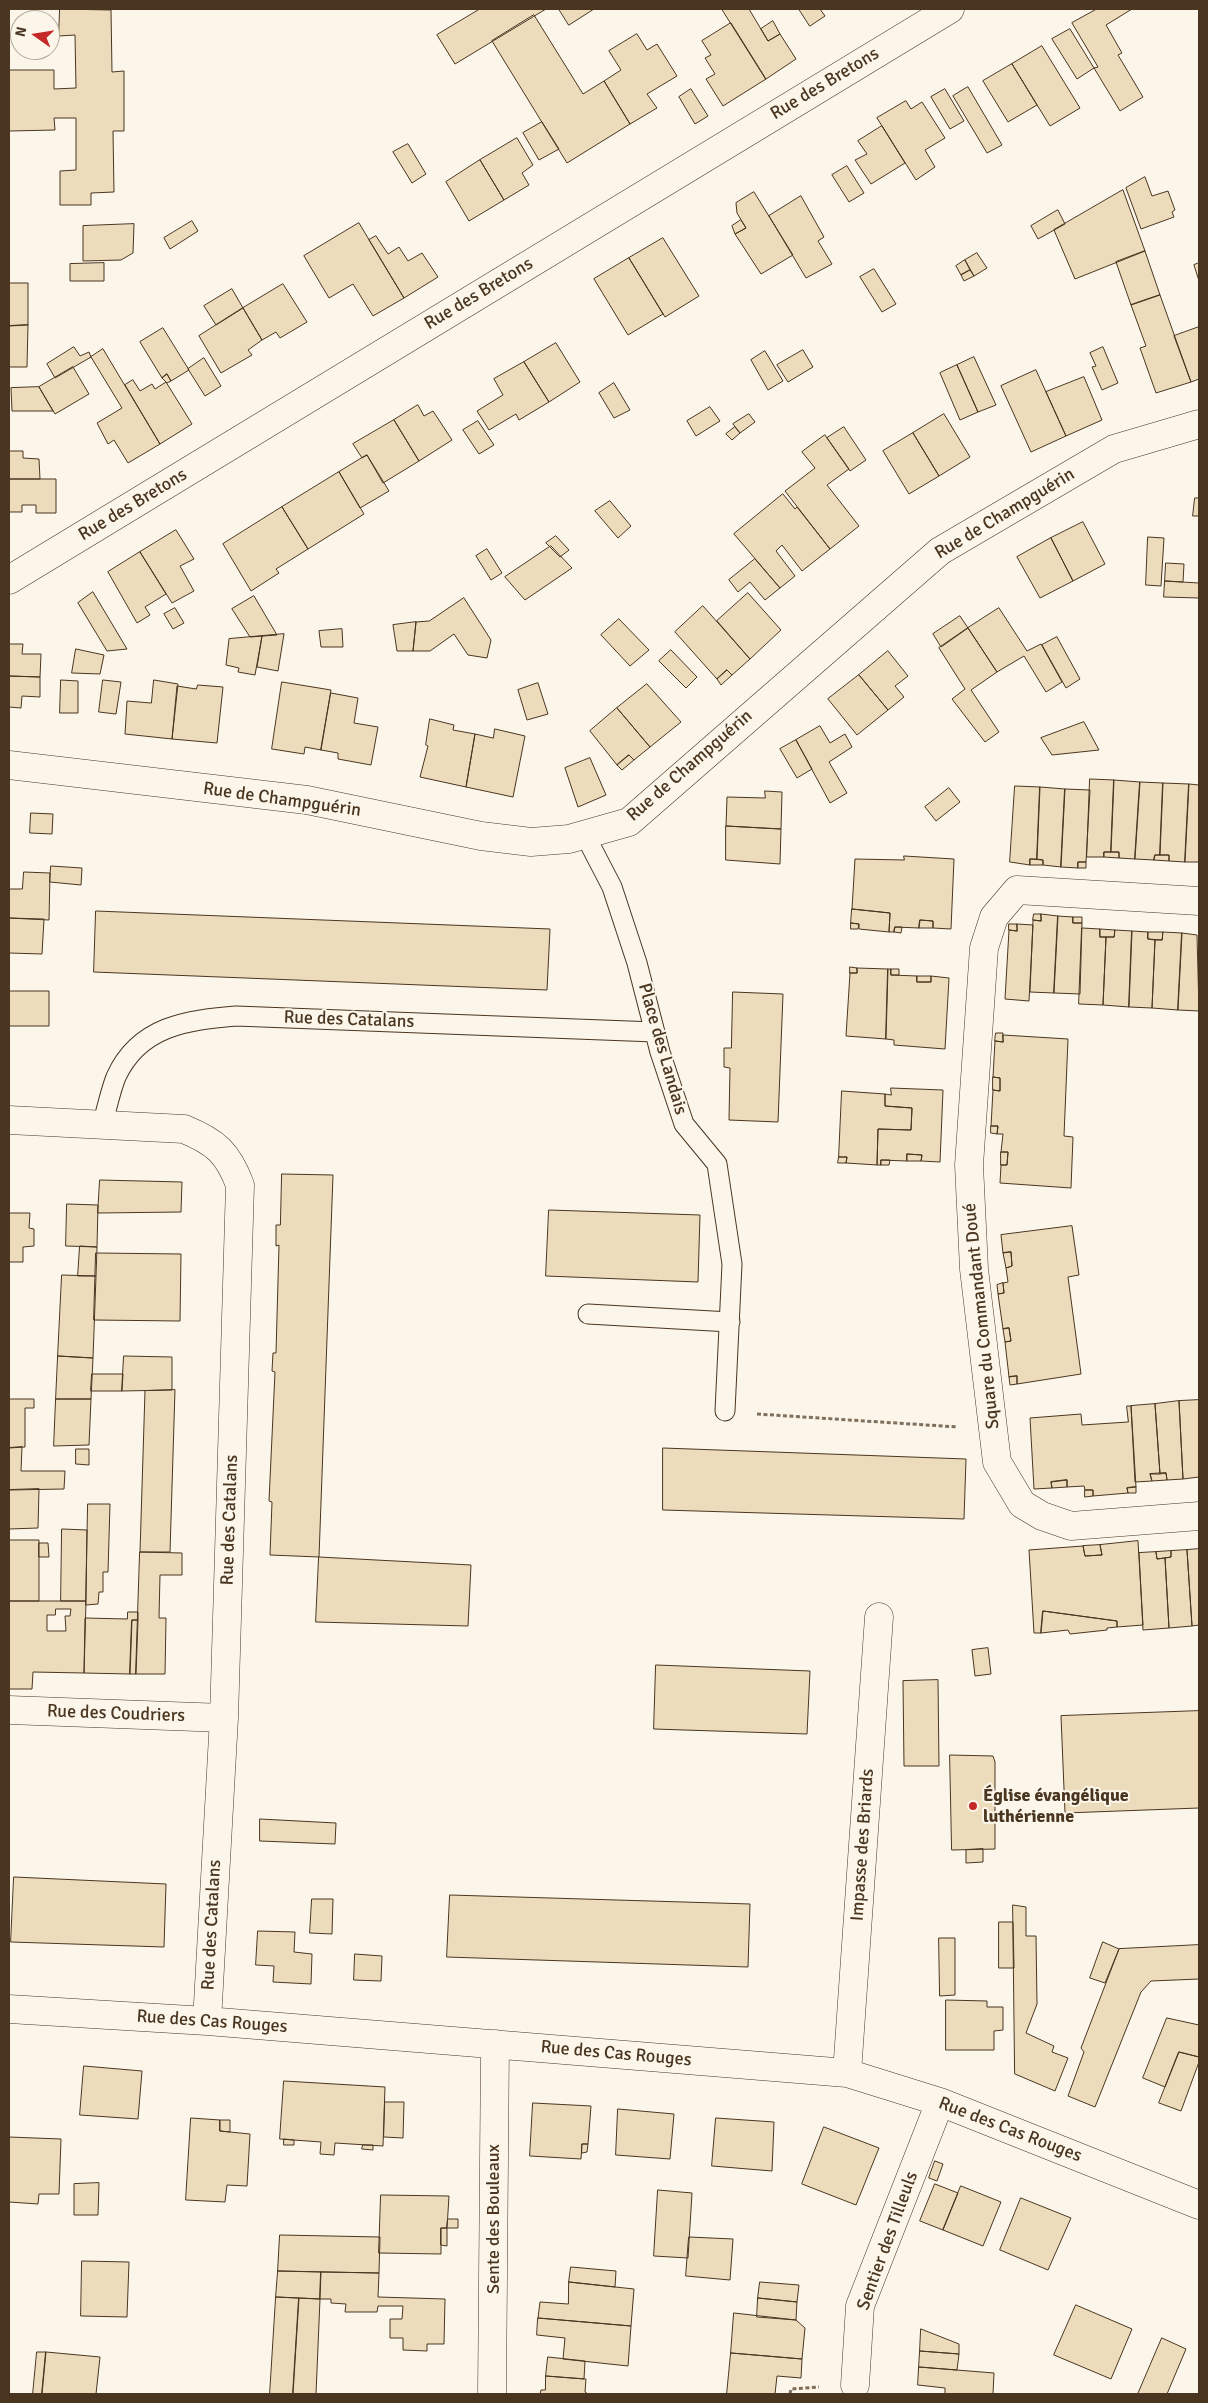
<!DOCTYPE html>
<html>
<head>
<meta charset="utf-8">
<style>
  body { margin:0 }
  #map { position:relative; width:1208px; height:2403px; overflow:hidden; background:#fbf6e9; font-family:Signika,sans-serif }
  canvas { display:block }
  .frame { position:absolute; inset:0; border:10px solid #4a3520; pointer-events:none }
  .north { position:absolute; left:10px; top:10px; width:50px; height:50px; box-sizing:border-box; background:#fbf6e9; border:1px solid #b4a999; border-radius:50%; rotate:283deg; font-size:14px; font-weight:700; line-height:20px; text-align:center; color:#4a3520 }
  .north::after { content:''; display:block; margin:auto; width:18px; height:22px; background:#c62828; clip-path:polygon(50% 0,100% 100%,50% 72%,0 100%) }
</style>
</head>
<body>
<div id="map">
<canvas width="1208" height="2403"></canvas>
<div class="frame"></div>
<div class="north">N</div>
</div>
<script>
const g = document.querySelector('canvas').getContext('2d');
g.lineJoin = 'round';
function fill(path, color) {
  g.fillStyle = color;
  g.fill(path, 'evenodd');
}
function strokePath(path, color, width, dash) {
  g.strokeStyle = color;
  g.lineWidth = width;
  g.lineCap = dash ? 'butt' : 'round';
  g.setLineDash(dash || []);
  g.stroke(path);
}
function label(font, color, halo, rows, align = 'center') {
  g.font = font + ' Signika,sans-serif';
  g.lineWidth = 4;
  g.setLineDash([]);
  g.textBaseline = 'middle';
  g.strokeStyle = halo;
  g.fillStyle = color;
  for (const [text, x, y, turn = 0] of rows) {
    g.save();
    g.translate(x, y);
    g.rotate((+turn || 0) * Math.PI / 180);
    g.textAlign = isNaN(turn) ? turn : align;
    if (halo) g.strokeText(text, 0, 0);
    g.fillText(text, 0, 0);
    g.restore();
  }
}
const building = new Path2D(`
  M60,9L111,10L112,72L124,71V131H113L114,192L91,193V205H60V171L76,170V118H54L55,130L9,131V70H54V89L76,88L75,35L59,36Z
  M480,9H546L455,64L437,35Z
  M559,9H594L569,25Z
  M722,9H749L768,41L780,34L796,59L766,79Z
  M799,9H820L825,16L810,26Z
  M1097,9H1132L1106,25L1122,53L1118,55L1143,97L1120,111L1094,68L1098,67L1072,23Z
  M534,15L583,94L604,81L630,124L567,163L492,41Z
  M773,21L780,34L768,41L761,29Z
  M731,23L766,79L723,106L706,79L715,74L705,58L711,55L702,41Z
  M1070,29L1094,68L1077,79L1052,39Z
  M637,34L647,50L657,44L677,76L647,94L657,108L630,124L604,81L621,70L609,51Z
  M1042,46L1080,108L1050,126L1012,64Z
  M1012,64L1037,105L1008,122L983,81Z
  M968,87L1002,145L987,153L953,96Z
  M691,89L708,116L695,124L679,97Z
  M945,89L964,121L950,129L931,97Z
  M906,101L911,109L922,102L945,138L925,150L935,167L916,180L877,118Z
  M542,122L559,149L539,160L523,133Z
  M882,126L905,163L871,184L855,160L867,154L858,141Z
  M517,138L533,165L522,173L529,185L504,200L480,160Z
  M408,144L426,174L412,183L393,152Z
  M480,160L504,200L469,221L446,182Z
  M847,166L864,193L849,202L832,175Z
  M1145,177L1152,196L1168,191L1175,210L1172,212L1174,217L1141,229L1126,188Z
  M1123,190L1145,251L1075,279L1054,230Z
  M754,192L793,255L761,274L735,234L746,228L737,213L736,203Z
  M801,196L824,237L818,241L832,264L806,278L769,216Z
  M1058,210L1065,224L1038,239L1031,226Z
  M741,220L746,228L735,234L732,226Z
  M192,221L198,231L170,249L164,238Z
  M359,223L404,298L373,316L353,284L329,298L304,256Z
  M134,224L133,253L121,260L83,261V226Z
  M376,236L388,254L399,247L408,261L422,253L438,277L404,298L369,240Z
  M663,238L699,296L665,317L629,258Z
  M1145,251L1160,295L1131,305L1116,262Z
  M977,253L987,268L974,276L965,260Z
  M629,258L663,314L628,335L594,279Z
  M965,260L970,270L961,275L956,266Z
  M104,263V281H70V264Z
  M1199,263V281L1194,265Z
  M874,269L896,304L882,312L860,277Z
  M970,270L974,276L964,281L961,275Z
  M9,283H28V325L9,326Z
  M283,284L307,322L280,338L276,332L262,340L243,308Z
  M232,289L243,308L216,325L204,306Z
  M1160,295L1191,382L1156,393L1140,348L1146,346L1131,305Z
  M243,308L262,340L248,350L252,355L221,373L199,336Z
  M28,325L27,367H9V326Z
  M1199,327V379L1191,382L1174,336Z
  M163,328L189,370L171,381L167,374L162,378L140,342Z
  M556,343L580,382L549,402L524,362Z
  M74,347L80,356L89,352L91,357L55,378L47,364Z
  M1103,347L1118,383L1102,390L1092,367L1096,366L1090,353Z
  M103,349L160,444L128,463L114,440L108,444L97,423L122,408L91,357Z
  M803,350L813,367L788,382L777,365Z
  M765,351L783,381L768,390L751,360Z
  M974,357L996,405L978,412L957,365Z
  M204,358L221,386L205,396L188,369Z
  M524,362L549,402L519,420L516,414L489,430L477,411L503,395L494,379Z
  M957,365L978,412L960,420L940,373Z
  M73,367L89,394L55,414L39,387Z
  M1036,370L1066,436L1031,452L1001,386Z
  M167,374L171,381L167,383L162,378Z
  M1084,377L1102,420L1066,436L1046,392Z
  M133,380L140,391L152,384L155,389L166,382L192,424L160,444L125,385Z
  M614,383L630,410L614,418L599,393Z
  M39,387L53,411H12L11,388Z
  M418,405L424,416L433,411L452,440L419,461L394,420Z
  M710,407L720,421L696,436L687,421Z
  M749,414L755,422L740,433L733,424Z
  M944,414L970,457L939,476L913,433Z
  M394,420L419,461L383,483L367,455L362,458L353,444Z
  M478,421L494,445L479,454L463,430Z
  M735,427L740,433L732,440L726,434Z
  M844,427L866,460L850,471L827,438Z
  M913,433L939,476L909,494L883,451Z
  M825,435L849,469L827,485L859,526L830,549L785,491L815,468L802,452Z
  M9,451H23V458L39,459L40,479H9Z
  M367,455L389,491L360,508L339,472Z
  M339,472L364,514L308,549L282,507Z
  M9,479H56V513H36V505H22V512H9Z
  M783,494L795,509L797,507L830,549L802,571L782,545L776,551L795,576L780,588L734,534Z
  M1195,498H1199V516H1193Z
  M610,501L631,526L618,538L595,511Z
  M282,507L308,549L276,569L279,573L251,591L223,544Z
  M1083,522L1105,564L1073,581L1051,538Z
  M176,530L194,559L180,566L194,591L172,603L140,552Z
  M556,536L569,550L560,557L546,543Z
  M1148,537L1164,538L1161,586L1146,585Z
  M1051,538L1073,581L1040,598L1017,557Z
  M551,546L572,568L525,600L505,577Z
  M487,549L502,573L491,580L476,556Z
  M140,552L166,594L145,607L150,615L137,623L108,572Z
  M755,559L780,588L765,600L750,582L738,592L729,580Z
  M1166,563L1184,564L1183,582L1165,581Z
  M1165,581L1199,583V598L1164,597Z
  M93,592L127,649L107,651L78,603Z
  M748,593L781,630L750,659L717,621Z
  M254,596L277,635L250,637L232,609Z
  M464,598L491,640L487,658L468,655L454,634L430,651H413L416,622L429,621Z
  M703,606L750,659L732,675L727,670L717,679L675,632Z
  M175,608L184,623L173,629L164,614Z
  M999,608L1027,651L1041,644L1062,682L1046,692L1024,656L997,672L968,628Z
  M960,616L968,628L941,647L933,634Z
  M619,619L649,650L630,666L601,635Z
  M416,622L413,651H397L393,625Z
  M968,628L997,672L971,690L999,732L985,742L952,699L965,689L939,648Z
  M342,629L343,647H321L319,631Z
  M284,634L278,671L257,667L262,636Z
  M262,636L255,675L238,672L239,668L226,665L229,639Z
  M1057,637L1080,679L1066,688L1042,645Z
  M9,644H23L22,654H41L40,677L9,676Z
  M76,649L104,655L100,674L72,673Z
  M671,650L697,677L686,688L659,661Z
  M888,651L908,676L895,686L904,697L888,710L859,675Z
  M727,670L732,675L721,685L717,679Z
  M859,675L888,710L857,735L828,699Z
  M9,676L40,677V697L22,696L21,708L9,707Z
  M61,680L78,681V713H60Z
  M103,680L121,682L116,714L99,712Z
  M154,680L178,684L172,739L125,734L127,701L151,703Z
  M282,682L331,690L321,750L305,747L304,754L272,749Z
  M538,683L548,714L527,720L518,690Z
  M647,684L681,722L650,747L617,708Z
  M198,685L223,687L217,743L172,739L177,686L196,689Z
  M331,693L358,698L354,723L378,727L371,765L338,759V753L321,750Z
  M617,708L650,747L634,760L629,755L617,765L590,731Z
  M430,719L454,725L453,730L475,734L466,787L420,777L428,746L426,745Z
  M1084,722L1099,750L1052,755L1041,738Z
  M820,726L830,743L845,734L852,747L829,762L847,793L830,803L796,740Z
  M495,729L525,736L513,797L466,787L475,734L493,738Z
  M796,740L812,769L797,778L780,749Z
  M629,755L634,760L622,770L617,765Z
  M590,758L606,795L578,807L565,768Z
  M1090,779L1114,780L1111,852H1104V857H1087Z
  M1114,780L1140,782L1135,859L1119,858V852H1111Z
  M1140,782L1163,783L1160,855H1155L1154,860L1135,859Z
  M1163,783L1189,784L1185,862L1169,861V855H1160Z
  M1189,784L1199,785V862H1185Z
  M1015,786L1040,787L1037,859H1030V865L1010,862Z
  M1040,787L1065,789L1061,867L1043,865V860L1037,859Z
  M949,788L960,802L936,821L925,807Z
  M1065,789L1090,790L1086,862H1078V868L1061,867Z
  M765,791L782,792L781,829L726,826L727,797L765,798Z
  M31,813L53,814L52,834L30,833Z
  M726,826L781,829L780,864L726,860Z
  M1104,852H1119V858L1104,857Z
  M1155,855H1169V861L1154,860Z
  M904,856L954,859L951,929L933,928V921L920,920L919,928L895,927L894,932H889L890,913L852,909L855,859L904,860Z
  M1030,859L1043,860V865H1030Z
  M1078,862H1086V868H1078Z
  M51,866L82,868L81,885L50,882Z
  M24,872L50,873L49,920L9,918V889H22Z
  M852,909L890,913L889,932L859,929V924L851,923Z
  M96,911L550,929L547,990L94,972Z
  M1034,914H1041V921L1033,920Z
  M1041,914L1058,916L1054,993L1030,992L1033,920L1041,921Z
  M1058,916L1073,917V923H1082L1080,994L1054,993Z
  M1073,917H1082V923H1073Z
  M9,918L44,919L42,954L9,953Z
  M920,920L933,921V928H919Z
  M851,923L859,924L858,929H851Z
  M1009,924H1017V931L1009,930Z
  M1017,924L1033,925L1029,1001L1005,999L1009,930L1017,931Z
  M895,927H902L901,933L894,932Z
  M1082,928L1100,929V937H1106L1103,1005L1079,1004Z
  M1100,929L1115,930L1114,937H1100Z
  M1115,930L1132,931L1129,1007L1103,1005L1106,937H1114Z
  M1132,931L1148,932V939L1155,940L1152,1008L1129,1007Z
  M1148,932H1163L1162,940L1148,939Z
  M1163,932L1182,933L1178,1010L1152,1008L1155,940H1162Z
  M1182,933L1197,935L1199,1011L1178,1010Z
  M850,967L857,968V973H850Z
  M857,968L888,969L886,1039L846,1036L850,973H857Z
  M888,969H891V975L917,976V982H931V976L949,978L945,1049L894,1045V1040L886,1039Z
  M891,969H899V975H891Z
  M917,976H931V982H917Z
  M9,991H49V1026H9Z
  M733,992L783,994L778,1122L729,1120L730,1068L724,1067V1048H731Z
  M996,1033H1003V1042L995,1041Z
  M1003,1035L1068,1039L1064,1136L1073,1137L1071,1188L1000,1183L1001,1165H1007L1008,1152H1001L1003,1134H997L998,1126H991L993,1090L1000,1091V1078L993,1077L995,1041L1003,1042Z
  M993,1077L1000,1078V1091L993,1090Z
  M891,1088L943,1090L940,1162L921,1161L922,1155L907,1154V1161L881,1160V1165H877L878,1129L911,1130L912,1108L885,1106V1094L891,1095Z
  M842,1091L885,1094V1106L912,1108L911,1130L878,1129L877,1165L846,1163L847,1157H839Z
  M991,1126H998L997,1134L991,1133Z
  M1001,1152H1008L1007,1165H1001Z
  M907,1154L922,1155L921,1161H907Z
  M839,1157H847L846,1163H838Z
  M881,1160H890L889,1165H881Z
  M282,1174L333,1175L319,1557L270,1555L272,1502L269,1501L275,1372L272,1371L273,1353H276L279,1245L276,1246V1225H280Z
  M100,1180L182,1182L181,1212L98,1213Z
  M67,1204L98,1205L97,1247L66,1246Z
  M549,1210L700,1215L698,1282L546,1276Z
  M9,1213H30L29,1228L34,1229V1246L23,1247V1262H9Z
  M1072,1226L1079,1275L1068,1277L1081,1374L1017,1384V1376L1009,1377L1005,1342L1011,1341L1009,1328L1003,1329L998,1294L1004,1293L1003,1283L1008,1282L1006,1268L1012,1266L1011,1252L1003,1253L1001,1235Z
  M80,1246L97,1247L96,1276H78Z
  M1011,1252L1012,1266L1006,1268L1003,1253Z
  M96,1253L181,1254L180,1321L94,1320Z
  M62,1275L96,1276L93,1358L58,1356Z
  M1003,1283L1004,1293L998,1294L997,1285Z
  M1009,1328L1011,1341L1005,1342L1003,1329Z
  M58,1356L93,1358L91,1399H56Z
  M124,1356L172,1357V1390L122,1391Z
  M92,1374H123L122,1391H91Z
  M1017,1376V1384L1010,1385L1009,1377Z
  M175,1390L170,1552H140L145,1391Z
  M9,1399H34V1408H25V1447L9,1448Z
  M56,1399H91L89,1445L54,1446Z
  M1199,1400V1477L1183,1479L1179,1401Z
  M1179,1401L1183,1479L1167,1480L1166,1473L1160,1474L1155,1404Z
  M1155,1404L1160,1474H1150L1152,1481L1135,1482L1131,1406Z
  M1127,1406H1131L1136,1487L1127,1488L1128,1493L1093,1496V1490H1085L1084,1486L1067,1487V1480L1051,1482L1052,1488L1034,1489L1030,1418L1081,1414L1082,1425L1128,1422Z
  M22,1447L21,1471H65L64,1489L9,1490V1448Z
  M663,1448L966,1459L964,1519L663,1510Z
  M76,1449H89V1465L76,1464Z
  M1166,1473L1167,1480L1152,1481L1150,1474Z
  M1067,1480V1487L1052,1488L1051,1482Z
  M1136,1487V1493H1128L1127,1488Z
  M39,1489L38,1528L9,1529V1490Z
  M1085,1490H1093V1496L1085,1497Z
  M88,1504H110L108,1572H103V1592H99L98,1604L86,1605Z
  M62,1529L87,1530L86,1601H61Z
  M9,1540H39V1601H9Z
  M1138,1541L1143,1625L1117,1627V1621L1043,1611L1041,1633H1034L1029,1550L1083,1546L1085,1556L1102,1555L1100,1545Z
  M39,1543H48L49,1557H39Z
  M1100,1545L1102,1555L1085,1556L1083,1546Z
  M1199,1549V1625L1192,1626L1187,1550Z
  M1187,1550L1192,1626L1169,1628L1165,1558L1171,1557V1551Z
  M1171,1551V1557L1157,1559L1156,1552Z
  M140,1552L182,1553V1575H160L159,1618H166L165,1674H136Z
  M1156,1552L1157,1559L1165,1558L1169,1628L1143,1630L1139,1553Z
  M319,1557L471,1565L468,1626L316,1622Z
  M9,1601H86L84,1673L33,1672L32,1689H9ZM56,1609H71L70,1616H65L66,1631H47V1615H55Z
  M1043,1611L1117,1621V1627L1107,1628V1630L1070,1634L1068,1630L1041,1633Z
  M128,1612H138V1620H132L130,1674L84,1673L85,1618L127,1619Z
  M132,1620H138L136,1674H130Z
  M988,1648L991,1674L975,1676L972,1650Z
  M656,1665L810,1671L807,1734L654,1729Z
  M938,1680L939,1766H904L903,1681Z
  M1199,1711V1808L1065,1813L1061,1716Z
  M950,1755L993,1756L995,1762V1849L952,1850Z
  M260,1819L336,1823L335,1844L260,1841Z
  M983,1849V1862L966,1863V1850Z
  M14,1877L166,1884L164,1947L11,1942Z
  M450,1895L750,1904L748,1967L447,1957Z
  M312,1899H333L332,1934L310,1933Z
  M1013,1905L1026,1907V1936H1036L1037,2004L1026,2033L1054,2046L1052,2052L1068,2058L1055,2091L1015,2074Z
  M999,1922H1013L1014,1968H999Z
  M258,1931L295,1932L294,1952L312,1954L311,1984L273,1982L274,1966L256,1965Z
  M939,1938H955V1995L940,1996Z
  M1103,1942L1119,1949L1105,1983L1090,1978Z
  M1199,1945V1979L1151,1981L1141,1992L1095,2107L1068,2096L1084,2052L1081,2048L1119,1949Z
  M355,1954L382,1956L381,1981L354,1980Z
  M946,2000L987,2001V2007H1003V2030L994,2031V2050H946Z
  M1167,2018L1199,2025V2057L1179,2052L1165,2087L1143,2078Z
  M1179,2052L1199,2057V2062L1181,2111L1159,2103Z
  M84,2066L142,2071L138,2119L80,2115Z
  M284,2081L385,2087L383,2146L335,2143L334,2155L320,2154L321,2142L280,2139Z
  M385,2102H404L403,2138L384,2137Z
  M533,2103L591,2106L588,2144H582L581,2159L530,2156Z
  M618,2109L674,2114L670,2159L616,2155Z
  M191,2118L220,2120V2131L250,2134L247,2186L227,2185L225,2202L186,2200Z
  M716,2118L774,2122L772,2171L712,2166Z
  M220,2120H230V2132L220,2131Z
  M824,2127L879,2148L856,2205L802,2184Z
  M9,2137L61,2139L59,2194H39L38,2204L9,2202Z
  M284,2139L294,2140V2145H284Z
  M582,2144H588L587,2152L582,2153Z
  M363,2145H373V2150L362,2149Z
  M935,2161L943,2164L937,2181L929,2178Z
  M99,2183L98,2215H74V2184Z
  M935,2184L958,2193L943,2230L920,2221Z
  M961,2186L1001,2202L983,2246L943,2230Z
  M658,2190L692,2193L688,2258L654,2256Z
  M381,2195L449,2196L447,2228H441V2254L379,2253Z
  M1021,2198L1071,2218L1048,2270L1000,2250Z
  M448,2219H458V2228H447Z
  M441,2228H447V2246L441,2245Z
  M280,2235L380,2237L379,2273L278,2271Z
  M689,2237L733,2239L730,2280L686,2276Z
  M82,2261L129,2262L127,2317L81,2316Z
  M571,2267L616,2271L615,2287L569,2282Z
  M278,2271L321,2272L320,2299L276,2297Z
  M321,2272L379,2273L378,2297L445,2299L444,2344H427V2351L403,2350V2338H390V2319H402L403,2306H378L377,2312H345L346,2304L331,2303V2299H320Z
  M569,2282L634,2289L631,2326L538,2318L540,2302L568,2304Z
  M760,2282L799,2285L797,2302L758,2298Z
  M276,2297L299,2298L293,2394H270Z
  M299,2298L320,2299L316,2394H293Z
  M758,2298L797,2302L796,2320L757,2317Z
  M1076,2305L1132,2329L1111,2379L1054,2355Z
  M734,2313L796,2320L805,2328L802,2359L731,2353Z
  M538,2318L631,2326L628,2366L563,2359L565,2338L537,2335Z
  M921,2329L959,2344V2354L920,2351Z
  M1162,2338L1186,2349L1167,2394H1138Z
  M920,2351L959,2354L957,2370L919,2367Z
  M37,2352H46L42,2394H33Z
  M46,2352L100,2357L96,2394H42Z
  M731,2353L802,2359L801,2378L777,2376L775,2394H727Z
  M548,2357L585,2361L584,2379L546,2376Z
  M919,2367L994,2373L993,2394H945V2388L918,2385Z
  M546,2376L586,2379L585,2392L588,2394H540L541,2390H545Z`);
fill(building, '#ecdcbc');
strokePath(building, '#4a3520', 1);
const service = new Path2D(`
  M585,835L612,887L637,963L660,1052L684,1124L717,1164L732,1264L725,1411
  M102,1125C107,1109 110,1092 116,1077C139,1026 187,1020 236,1016L655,1032
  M588,1314L730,1322`);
const minor = new Path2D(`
  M9,580L950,9
  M9,765L307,800L481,836L531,842L569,839L629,822L940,551L1114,449L1199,424
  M1199,901L1017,890L994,917L984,948L969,1165L974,1269L997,1462L1022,1504L1042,1516L1071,1526L1199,1516
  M9,1120L184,1129C216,1142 228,1153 240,1185L224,1718L207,2021
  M9,1710L224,1718
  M9,2009L207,2021L847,2073L940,2102L1199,2205
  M847,2073L879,1617
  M855,2385L860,2306L940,2102
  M492,2394L495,2044`);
strokePath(service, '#4a3520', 21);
strokePath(minor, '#4a3520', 29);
strokePath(new Path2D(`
  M757,1414L958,1427
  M790,2394L791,2389L819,2387`), '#7f6f5c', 3, [4, 2.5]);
strokePath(service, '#fbf6e9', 19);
strokePath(minor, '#fbf6e9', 28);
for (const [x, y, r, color] of [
  [973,1806,5,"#c62828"]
]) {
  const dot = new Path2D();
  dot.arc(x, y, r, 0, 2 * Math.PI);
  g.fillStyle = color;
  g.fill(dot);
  strokePath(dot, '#fbf6e9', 2);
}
label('18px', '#4a3520', '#fbf6e9', [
  ["Rue des Bretons",825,84,-31],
  ["Rue des Bretons",479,294,-31],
  ["Rue des Bretons",133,505,-31],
  ["Rue de Champguérin",1005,514,-31],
  ["Rue de Champguérin",690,766,-41],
  ["Rue de Champguérin",282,800,8],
  ["Rue des Catalans",349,1020,2],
  ["Place des Landais",662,1049,74],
  ["Square du Commandant Doué",982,1316,-96],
  ["Rue des Catalans",230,1520,-88],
  ["Rue des Coudriers",116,1714,2],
  ["Impasse des Briards",863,1845,-86],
  ["Rue des Catalans",212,1925,-87],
  ["Rue des Cas Rouges",212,2022,4],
  ["Rue des Cas Rouges",616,2054,5],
  ["Rue des Cas Rouges",1010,2130,21],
  ["Sente des Bouleaux",494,2219,-90],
  ["Sentier des Tilleuls",888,2241,-70]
]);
label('bold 18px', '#4a3520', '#fbf6e9', [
  ["Église évangélique",983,1796],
  ["luthérienne",983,1817]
], 'left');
</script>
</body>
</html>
